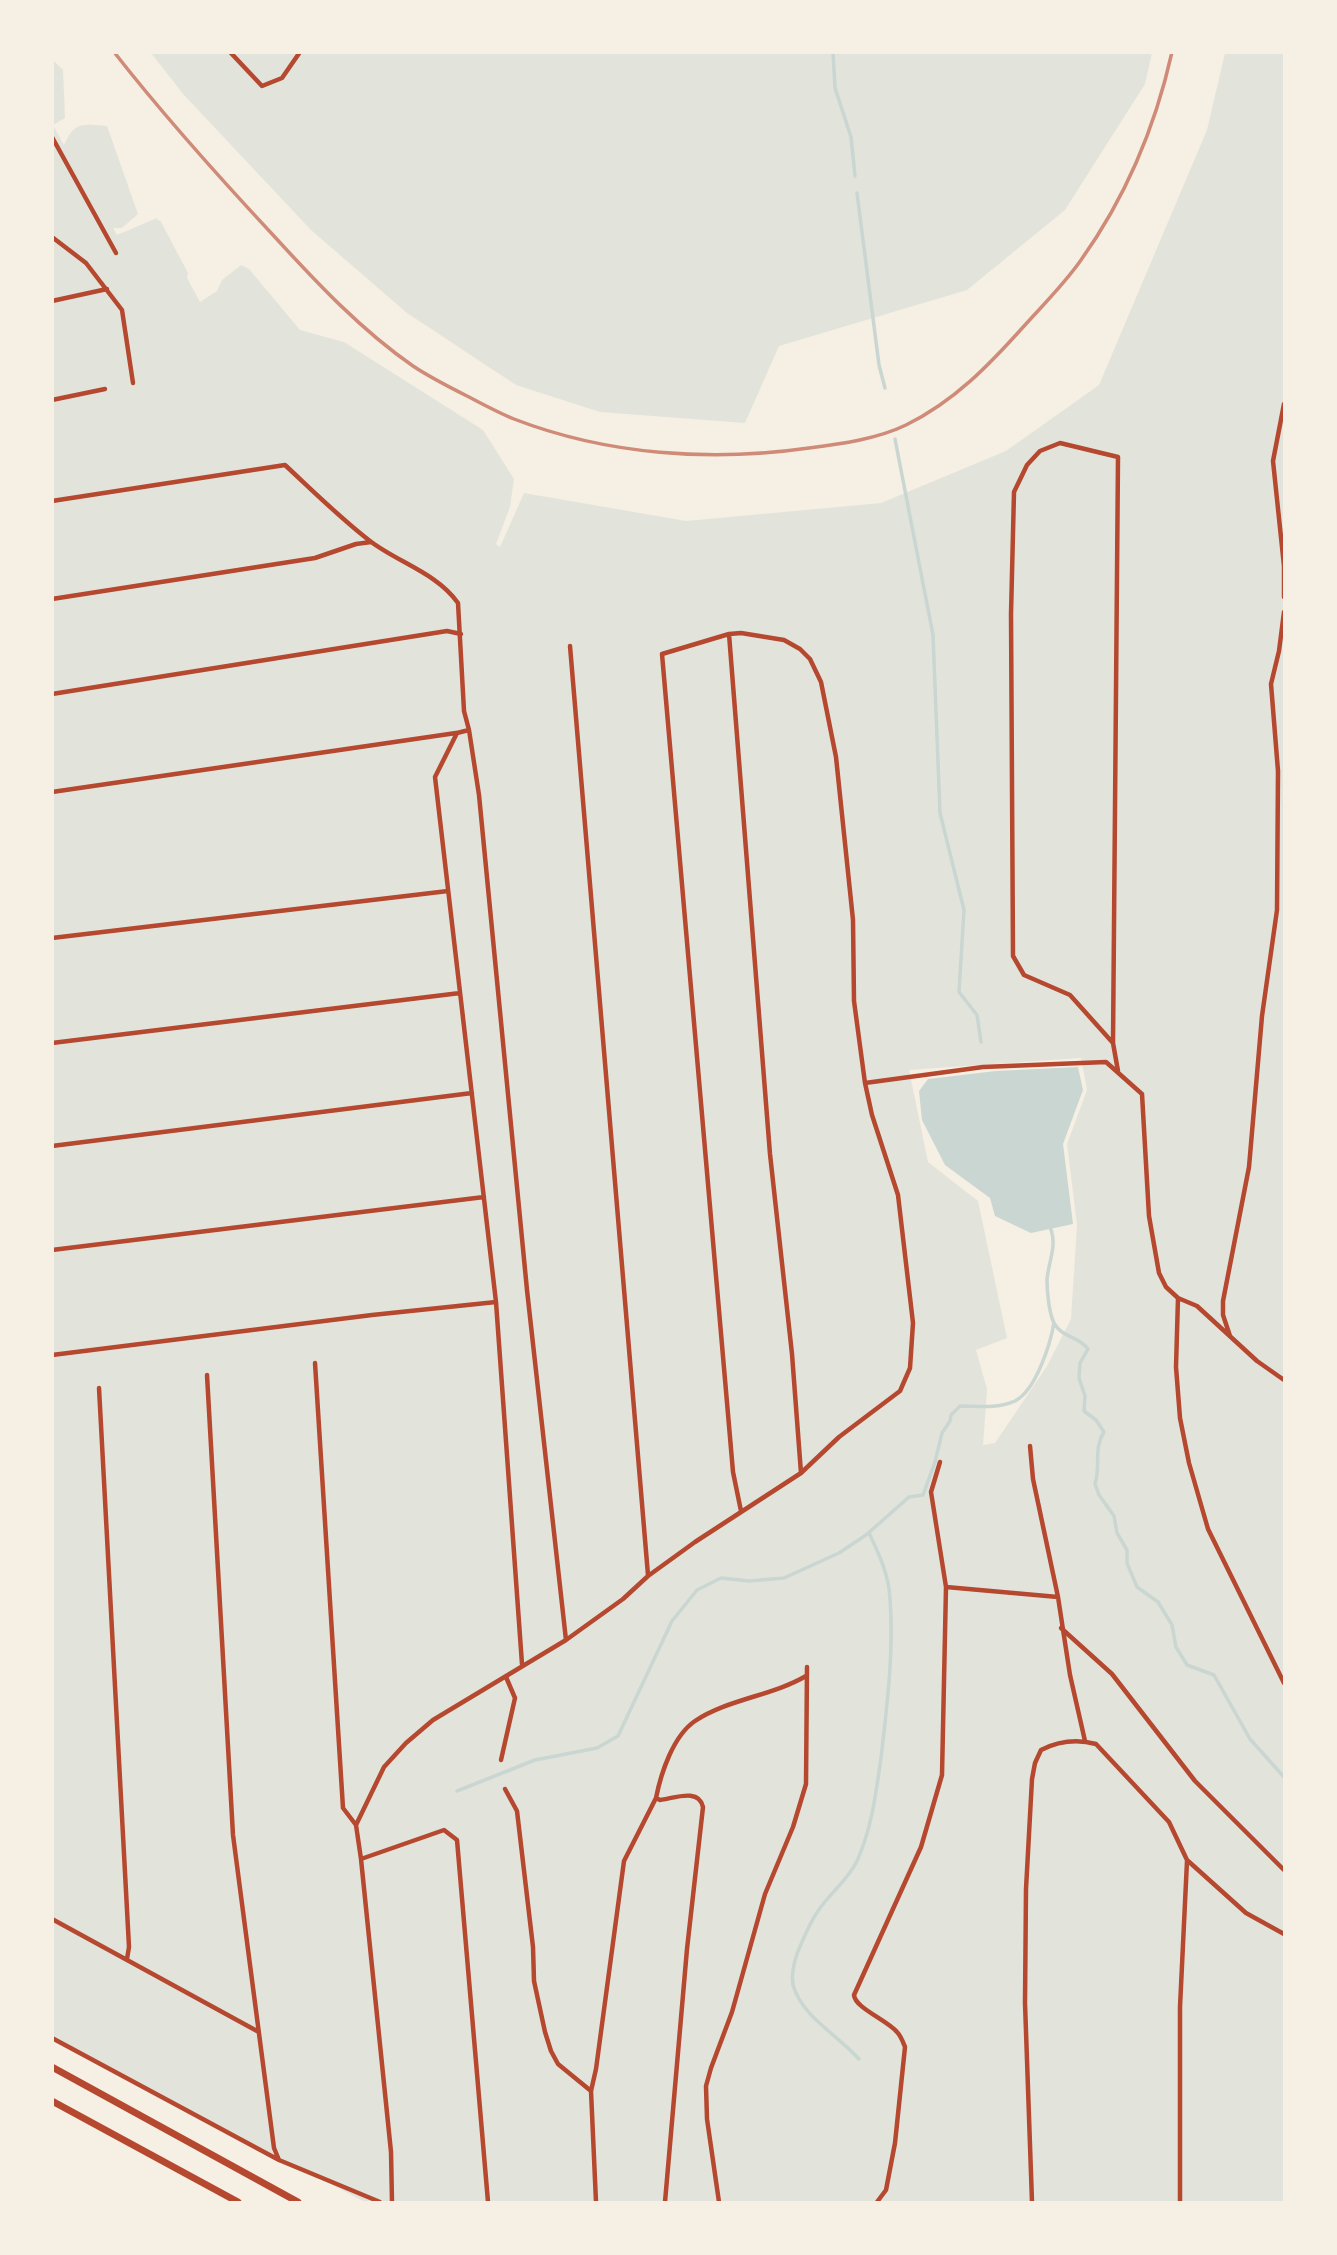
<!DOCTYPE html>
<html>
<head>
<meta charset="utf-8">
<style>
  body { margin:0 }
  #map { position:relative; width:1337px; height:2255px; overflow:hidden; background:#f6efe4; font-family:"Exo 2",sans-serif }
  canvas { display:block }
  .frame { position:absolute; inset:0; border:54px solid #f6efe4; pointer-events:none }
</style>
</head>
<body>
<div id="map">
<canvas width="1337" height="2255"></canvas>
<div class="frame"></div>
</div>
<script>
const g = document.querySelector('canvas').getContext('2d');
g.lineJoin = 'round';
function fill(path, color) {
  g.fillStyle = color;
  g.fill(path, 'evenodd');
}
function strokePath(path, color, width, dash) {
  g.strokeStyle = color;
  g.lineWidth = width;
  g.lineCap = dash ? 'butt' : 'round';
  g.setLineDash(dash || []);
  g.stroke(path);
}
fill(new Path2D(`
  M151,53H1152L1145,84L1065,210L967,290L779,346L745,423L600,412L516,385L407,313L311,230L184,95Z
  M1225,53H1284V2202H365L53,2039L52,59L63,70L65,118L53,125L64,145C75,121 82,124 107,126L138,214L122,228H113L117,235L157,218L158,221L160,220L188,273L187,278L200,302L217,291L222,280L241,265L249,269L300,330L344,342L483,430L514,479L510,507L496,544L500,547L524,493L686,521L881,503L1006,451L1099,385L1207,130ZM1081,1058L1087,1090L1067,1144L1077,1225L1071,1319L1047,1366L995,1443L983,1445L987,1389L976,1350L1007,1338L978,1201L928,1162L909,1070Z`), '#e2e4dc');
fill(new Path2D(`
  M1078,1067L1083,1090L1063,1144L1073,1224L1031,1233L995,1216L990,1198L945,1165L922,1120L919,1091L928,1079L996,1071Z`), '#c9d6d2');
strokePath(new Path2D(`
  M833,52L835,88L851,137L855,176
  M857,193L879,365L885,388
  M895,439L933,635L940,813L964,910L959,992L977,1015L981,1042
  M1050,1227C1058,1246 1048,1262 1047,1280C1047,1292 1049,1313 1054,1323C1061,1337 1080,1337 1088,1349L1080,1363L1079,1378L1085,1396L1084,1411L1096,1420L1104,1432C1093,1449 1101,1466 1095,1484L1099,1495L1114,1516L1117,1533L1127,1550V1563L1137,1587L1158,1602L1172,1625L1176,1647L1187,1665L1214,1675L1250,1739L1284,1777
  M457,1791L535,1760L597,1748L618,1736L672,1621L697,1590L721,1578L749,1581L784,1578L839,1553L866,1535L909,1497L923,1495L935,1462L942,1433L950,1421L951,1415L960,1406C977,1406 998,1409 1015,1401C1036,1390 1050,1345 1054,1323
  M859,2059C838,2035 802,2017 793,1985C791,1975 794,1963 797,1954C803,1939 809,1924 818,1911C829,1894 848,1880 857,1861C872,1828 876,1792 881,1758C887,1706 894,1651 890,1599C889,1575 879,1554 869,1533`), '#c9d6d2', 3.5);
strokePath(new Path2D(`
  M230,52L262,86L282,78L300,52
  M52,137L116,253
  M52,237L86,263L122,310L133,383
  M52,301L107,289
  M52,400L105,389
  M1284,404L1273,461L1284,566V597
  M52,501L285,465C313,491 340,518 370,541C397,562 437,573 458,603L464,711L469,730L457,733L435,777L496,1302L522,1664
  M52,599L315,558L356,544L371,542
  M729,634L770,1154L792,1354L801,1473
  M570,646L648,1575
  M52,694L447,631L461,634
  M469,730L479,795L527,1290L566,1640
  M52,792L456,733
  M52,938L448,891
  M52,1043L460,993
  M1113,1043L1070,995L1024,975L1013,956L1011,614L1014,492L1027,465L1040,451L1060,443L1118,457L1113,1043L1118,1071
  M865,1083L983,1067L1106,1062L1142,1094L1149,1216L1159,1273L1166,1287L1178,1298L1197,1306L1257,1361L1284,1380
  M52,1146L472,1093
  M52,1250L484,1197
  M1178,1298L1176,1367L1180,1418L1189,1463L1208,1529L1284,1683
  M1230,1336L1223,1315V1301L1249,1167L1262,1016L1277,910L1278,771L1271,684L1279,651L1284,612
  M52,1355L372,1315L496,1302
  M315,1363L343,1808L356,1825L361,1859L391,2152L392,2202
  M207,1375L233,1835L274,2148L279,2160L380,2202
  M99,1388L129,1947L127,1959
  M1030,1446L1033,1479L1058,1597L1070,1675L1085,1741
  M946,1587L1058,1597
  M1061,1628L1112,1674L1195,1781L1284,1870
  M501,1760L515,1698L506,1677
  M505,1789L517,1811L533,1947L534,1981L545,2032L551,2051L558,2064L591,2091
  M356,1825L384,1767L406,1743L433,1720L566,1640L623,1599L648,1576L695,1542L801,1473L839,1437L900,1391L910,1368L913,1323L898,1195L872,1115L865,1083L854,1001L853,920L836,757L821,682L810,659L800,649L784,640L741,633L729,634L662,654L728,1414L733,1472L741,1511
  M361,1859L444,1830L457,1840L488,2202
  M52,1919L257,2031
  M52,2038L279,2160
  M596,2202L591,2091L596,2069L624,1861L656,1798
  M665,2202L687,1949L703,1807C699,1788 675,1798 660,1800L656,1798C661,1773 673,1736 695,1721C728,1699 772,1696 806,1676
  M719,2202L707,2119L706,2086L711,2068L732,2012L765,1894L793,1827L806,1784L807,1667
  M877,2202L886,2190L895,2143L905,2047C903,2042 901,2036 897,2032C887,2020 855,2008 854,1995L921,1847L942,1775L946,1587L931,1492L940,1462
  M1032,2202L1025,2003L1026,1889L1032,1779L1035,1763L1041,1750C1059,1741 1077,1739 1096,1744L1169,1822L1187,1860L1246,1913L1284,1934
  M1180,2202V2007L1187,1861`), '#b5482f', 4.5);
strokePath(new Path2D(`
  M52,2067L298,2202
  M52,2101L238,2202`), '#b5482f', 7);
strokePath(new Path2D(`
  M114,52C164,116 218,176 273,235C316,282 361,330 413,366C431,378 451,388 469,397C484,405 499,413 514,419C607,455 711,462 809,448C841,444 877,439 906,425C955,401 990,364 1025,325C1044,304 1065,283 1081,260C1126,197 1155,128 1172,52`), '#cf8b77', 3.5);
</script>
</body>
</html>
